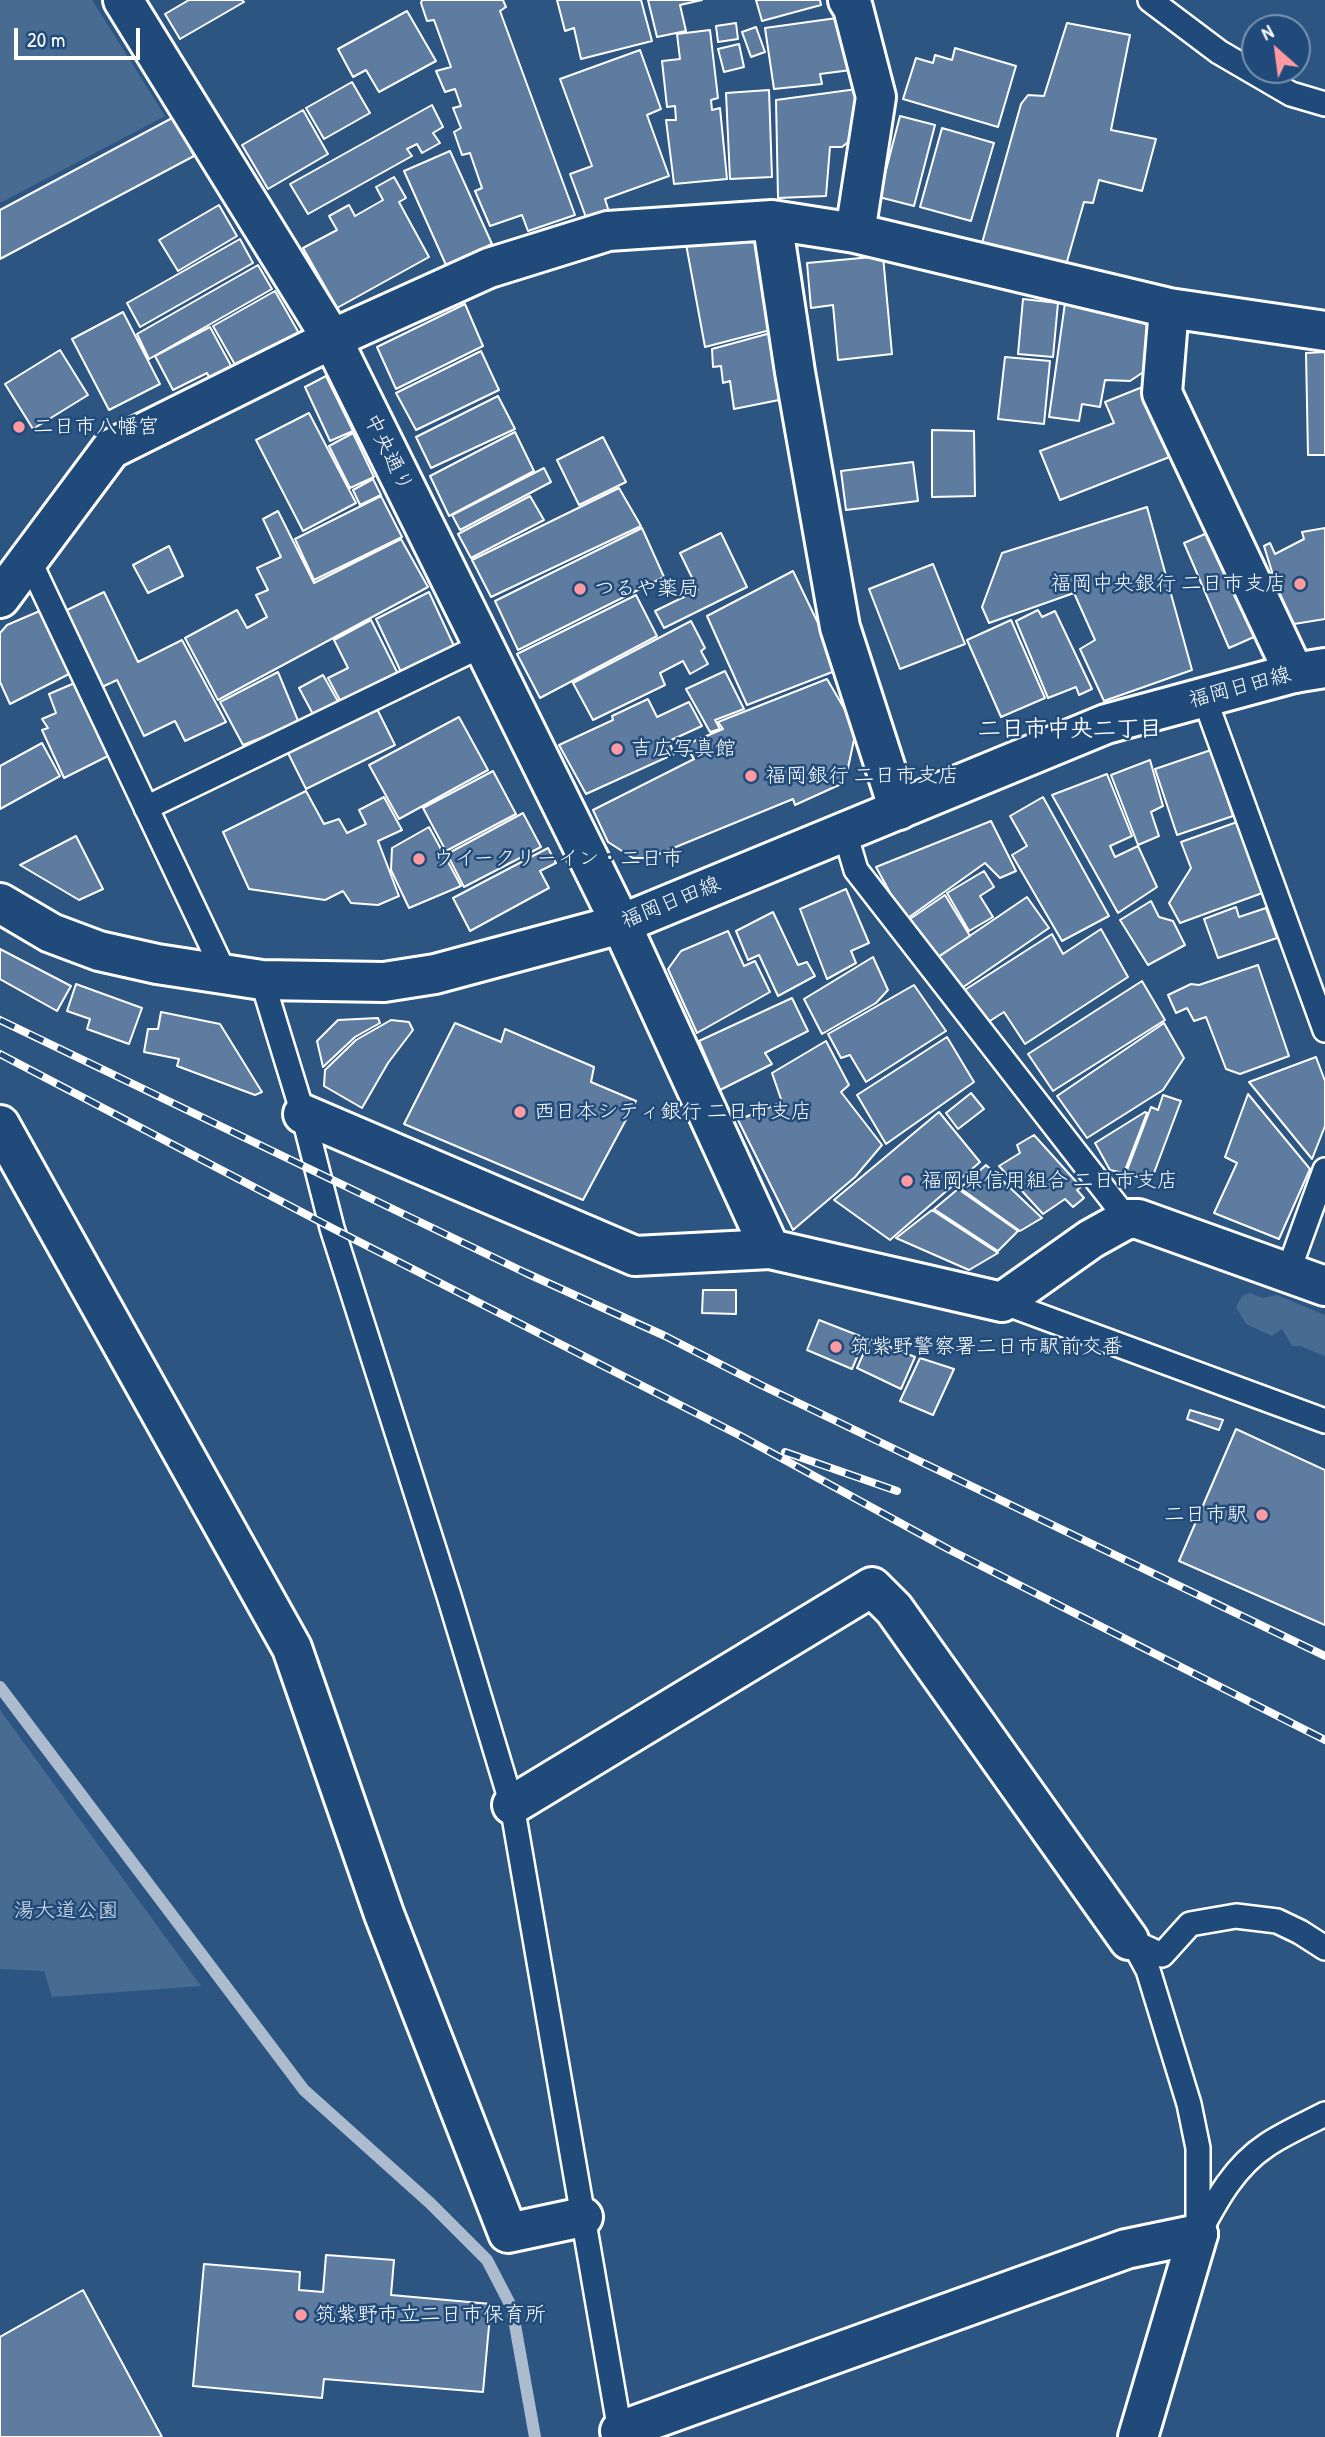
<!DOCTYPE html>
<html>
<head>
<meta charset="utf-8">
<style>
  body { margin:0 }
  #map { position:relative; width:1325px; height:2437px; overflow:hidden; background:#2c5582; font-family:"Patrick Hand",sans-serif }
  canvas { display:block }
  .north { position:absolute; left:1241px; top:14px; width:70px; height:70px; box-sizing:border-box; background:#1f4a7a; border:2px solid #7992af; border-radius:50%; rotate:332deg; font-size:19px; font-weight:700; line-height:28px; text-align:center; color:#fff }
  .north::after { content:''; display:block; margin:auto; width:24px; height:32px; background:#ff9aa2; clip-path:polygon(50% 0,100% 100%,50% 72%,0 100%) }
  .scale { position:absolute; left:14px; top:28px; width:126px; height:32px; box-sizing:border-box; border:4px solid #fff; border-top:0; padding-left:9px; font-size:21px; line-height:24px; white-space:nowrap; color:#fff; -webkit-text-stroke:5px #1f4a7a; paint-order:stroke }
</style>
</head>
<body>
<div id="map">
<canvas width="1325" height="2437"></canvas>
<div class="north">N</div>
<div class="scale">20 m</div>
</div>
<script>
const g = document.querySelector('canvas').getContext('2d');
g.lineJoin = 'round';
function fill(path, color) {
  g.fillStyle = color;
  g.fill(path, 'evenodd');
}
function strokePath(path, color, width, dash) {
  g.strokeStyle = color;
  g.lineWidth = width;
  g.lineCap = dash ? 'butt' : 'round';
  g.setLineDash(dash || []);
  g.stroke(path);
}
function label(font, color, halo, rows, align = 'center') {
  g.font = font + ' "Patrick Hand","Klee One",sans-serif';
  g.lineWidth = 5;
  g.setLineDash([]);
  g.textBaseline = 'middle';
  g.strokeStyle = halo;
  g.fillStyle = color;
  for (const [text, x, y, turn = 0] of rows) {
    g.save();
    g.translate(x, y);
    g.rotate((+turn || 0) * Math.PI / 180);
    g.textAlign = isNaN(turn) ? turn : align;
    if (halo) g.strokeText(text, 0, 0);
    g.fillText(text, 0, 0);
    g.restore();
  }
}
fill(new Path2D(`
  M0,0H92L165,116L0,203Z
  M1250,1293L1263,1298L1277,1295L1325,1315V1356L1300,1346H1292L1282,1329L1272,1336L1246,1324L1236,1307L1242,1296Z
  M0,1710L201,1986L52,1997L44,1971L0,1969Z`), '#486b92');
strokePath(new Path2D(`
  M0,1687L304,2090L430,2203L487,2260L512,2308L535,2437`), '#acbcce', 12);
const building = new Path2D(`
  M189,0H242L244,2L180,39L165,14Z
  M422,0H503L506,7L500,11L575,215L528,231L522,215L490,226L475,191L482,188L470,153L462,155L454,132L461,128L453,108L461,106L455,89L445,92L436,71L451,67L434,20L427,21L421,3Z
  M557,0H641L652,41L581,59L574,28L565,31Z
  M648,0H702L680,5L686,31L657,37Z
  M756,0H820L821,5L762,21Z
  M407,11L436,61L379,92L366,70L353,77L338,49Z
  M844,17L851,70L820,74L822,84L774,89L765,28Z
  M736,23L738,39L718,42L716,26Z
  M1067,23L1130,35L1111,130L1156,139L1142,191L1099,180L1093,203L1084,202L1066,265L982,243L1021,104L1028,95L1044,96Z
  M756,27L765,52L751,57L742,32Z
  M710,30L718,98L711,100L712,110L720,108L727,179L674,184L666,120H676L675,106L667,107L662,61L680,59L677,34Z
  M739,44L744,67L724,72L718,49Z
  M955,48L1016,66L998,127L903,99L916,58L933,63L935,55L952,60Z
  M640,50L661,109L647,115L669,176L605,199L609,212L587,220L570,174L592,166L560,79Z
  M352,82L370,113L324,139L306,108Z
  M857,89V135L842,147H830L826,196L778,198L776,100Z
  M769,90L772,177L730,179L726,93Z
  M432,105L443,127L433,133L440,143L422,153L417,144L407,149L412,156L308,214L290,184Z
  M303,110L328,154L268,189L242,145Z
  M900,116L935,125L914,206L879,197Z
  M174,117L194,156L0,259V210Z
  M942,128L994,143L971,221L920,207Z
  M450,151L492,244L446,265L404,171Z
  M394,177L406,198L399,202L429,257L337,308L303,248L337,230L329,216L349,205L355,216L383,200L376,187Z
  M219,205L237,236L178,271L159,240Z
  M759,238L778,328L705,347L686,244Z
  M240,239L253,263L140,327L127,303Z
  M883,256L892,354L838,360L833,305L811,308L807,263Z
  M258,265L272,289L149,359L137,334Z
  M275,291L300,335L238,370L213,326Z
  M1023,299L1058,303L1053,357L1018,354Z
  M1065,303L1140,317L1150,330L1151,367L1130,381L1105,380L1100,407L1082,404L1079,421L1049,417Z
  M465,304L483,346L396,389L377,347Z
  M123,312L160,384L109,410L72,339Z
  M210,327L235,373L213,385L207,373L173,390L155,356Z
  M778,331L789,398L734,409L730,381L723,383L721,366L713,367L712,349Z
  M60,350L88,395L33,429L5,384Z
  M481,351L499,390L416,430L396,393Z
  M1325,352V455H1308L1306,353Z
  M1005,357L1050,361L1044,424L998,419Z
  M326,376L353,431L330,441L305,387Z
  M1145,386L1172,456L1060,500L1040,451L1114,423L1105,402Z
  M498,396L515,429L431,468L416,437Z
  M309,413L356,503L303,531L256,440Z
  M932,430L974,431L975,496L932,497Z
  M515,432L534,471L449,516L430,476Z
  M353,433L374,477L350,488L329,446Z
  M603,437L626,482L579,505L557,460Z
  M913,462L918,501L846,510L841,471Z
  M544,468L551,482L460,530L452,515Z
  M373,479L381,495L360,505L353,490Z
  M619,488L641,526L491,597L472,560Z
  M381,496L402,537L314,580L295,539Z
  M530,496L544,520L471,558L458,534Z
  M1147,507L1192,670L1104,701L1080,649L1095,640L1074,593L989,623L982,607L1002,553Z
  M278,511L314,583L401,539L428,587L218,700L185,638L237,610L247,628L267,617L256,595L268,590L257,568L281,557L263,519Z
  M642,528L664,577L518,650L495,601Z
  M1219,528L1263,633L1229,648L1184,543Z
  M1325,528V619L1294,624L1285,614L1264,546L1270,543L1275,554L1304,539L1302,532Z
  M721,533L747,587L664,628L655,611L698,590L680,553Z
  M169,546L183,576L148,593L133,565Z
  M933,564L965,644L900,669L869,589Z
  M793,571L840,669L747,705L707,616Z
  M104,592L138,662L182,640L226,722L185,741L175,721L144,736L117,680L102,687L65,611Z
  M429,592L454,646L401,672L376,619Z
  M636,595L657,636L540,698L517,654Z
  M42,610L69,674L10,704L0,682V633L7,625Z
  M1038,610L1042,617L1055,611L1092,689L1079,695L1076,687L1048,698L1016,621Z
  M371,620L399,676L342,704L328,678L348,668L334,640Z
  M1011,620L1045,698L1001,717L967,640Z
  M691,621L705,648L701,651L708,664L690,674L683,661L660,673L665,685L593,720L573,683Z
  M725,671L744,709L715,720L720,729L710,732L686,689Z
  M278,672L299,723L243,745L220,702Z
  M323,675L340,705L315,718L299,688Z
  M827,679L851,720L855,735L848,768L839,785L795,805L793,799L649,858H633L608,842L593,810L694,759L685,745L723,729L718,722Z
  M77,682L112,754L64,778L42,730L48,728L42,719L56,713L49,694Z
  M648,699L657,717L689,702L702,726L669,741L674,754L586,794L559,745L613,720L612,716Z
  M376,707L395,745L306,789L287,751Z
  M459,717L488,770L399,819L369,765Z
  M42,743L60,776L0,809V766Z
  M1211,750L1233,816L1177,835L1155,769Z
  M1150,760L1163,806L1151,812L1159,836L1138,845L1111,775Z
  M493,771L516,814L446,851L423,808Z
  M1107,774L1132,836L1110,846L1115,857L1138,846L1157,887L1118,913L1052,795Z
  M306,791L324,824L339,819L347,833L366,824L359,810L384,797L402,830L378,841L399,896L378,905L351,903L343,891L325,900L249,889L223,832Z
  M1043,797L1109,916L1062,941L1012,855L1027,846L1010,816Z
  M523,813L541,847L464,887L447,854Z
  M991,821L1016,871L1000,878L985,863L905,920L876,867Z
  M1237,822L1265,892L1180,923L1169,903L1191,868L1181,842Z
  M429,827L461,886L409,908L391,870L392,848Z
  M76,836L103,889L79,900L20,865Z
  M548,848L556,863L540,871L549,888L470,931L453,898Z
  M984,871L994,887L980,896L993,917L969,931L947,893Z
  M846,889L869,943L851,951L856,963L827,979L800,909Z
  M945,895L970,936L933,960L907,921Z
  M1027,897L1049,928L959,990L937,958Z
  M1151,901L1159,917L1173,921L1185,945L1148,965L1120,920Z
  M1236,907L1239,917L1266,908L1277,938L1218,958L1204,919Z
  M773,912L798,965L807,962L815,976L778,996L759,955L748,960L736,931Z
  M1101,929L1128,977L1025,1044L1004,1012L982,1026L960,993L1052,934L1063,954Z
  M728,931L744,966L755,961L770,992L697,1033L668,969L681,951Z
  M0,949L71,986L57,1011L0,979Z
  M873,957L888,990L876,1003L822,1034L804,999Z
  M1258,965L1289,1056L1240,1074L1226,1069L1206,1017L1194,1021L1187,1008L1176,1013L1168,995L1191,984L1199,985Z
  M1142,981L1165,1020L1053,1091L1028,1054Z
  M76,984L142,1008L129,1044L87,1029L90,1019L67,1011Z
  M914,985L946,1031L866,1082L850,1055L841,1058L828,1034Z
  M792,998L808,1031L765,1053L772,1064L720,1090L699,1041Z
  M161,1012L220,1024L262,1092L255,1095L177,1066L179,1059L144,1052L148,1029H158Z
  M378,1018L380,1023L355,1037L323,1067L317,1041L338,1020Z
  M391,1020L409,1022L413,1030L388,1063L362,1108L324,1086L325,1070L356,1040Z
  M455,1023L501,1042L505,1029L594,1067L591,1082L636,1101L583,1200L404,1124Z
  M1164,1023L1184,1058L1163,1090L1087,1138L1057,1096Z
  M947,1037L974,1082L886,1144L857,1095Z
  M826,1041L849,1085L841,1092L882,1145L855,1177L793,1230L738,1120L782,1102L772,1073Z
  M1316,1057L1325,1081V1126L1312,1159L1249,1082Z
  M971,1093L984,1109L958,1129L946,1113Z
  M1248,1094L1310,1169L1279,1239L1214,1213L1237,1163L1225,1157Z
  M1163,1095L1181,1101L1151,1181L1126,1173L1151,1107L1158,1110Z
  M939,1112L980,1162L890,1240L834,1200Z
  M1145,1112L1147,1113L1124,1173L1110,1170L1095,1143Z
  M1034,1135L1081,1187L1077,1190L1084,1198L1073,1207L1065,1199L1043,1214L999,1166L1020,1153L1017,1145Z
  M986,1165L1042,1218L1020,1231L960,1188Z
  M958,1189L1018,1231L998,1251L934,1209Z
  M932,1210L998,1253L969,1270L896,1238Z
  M703,1290H736V1314L702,1313Z
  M819,1320L865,1338L852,1369L807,1350Z
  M870,1339L915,1357L901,1389L857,1368Z
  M920,1358L954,1369L933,1415L900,1401Z
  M1190,1410L1223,1420L1219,1430L1187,1419Z
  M1236,1429L1325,1470V1625L1179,1561Z
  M326,2255L394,2260L391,2295L491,2304L483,2392L324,2379L322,2398L193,2386L204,2264L300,2272L299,2290L323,2292Z
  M83,2290L162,2437H0V2337Z`);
fill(building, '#5e7c9f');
strokePath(building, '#fff', 2);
const service = new Path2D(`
  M1150,0L1219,52L1291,94L1325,104
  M29,560L225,974
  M1204,697L1325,1030
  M146,808L483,645
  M845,833L856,870L1127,1219
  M262,980L303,1114L332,1228L449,1596L512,1805L621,2437
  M1288,1272L1325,1170
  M1002,1302L1325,1421
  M1200,2231C1217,2199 1235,2166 1267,2145C1285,2133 1306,2124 1325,2114
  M1198,2234V2148L1189,2104L1148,1970L1135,1946L1129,1940L1162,1955L1190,1924L1236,1916L1277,1921L1300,1932L1325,1948`);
const minor = new Path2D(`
  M123,0L332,339L621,924
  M848,0L853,8L876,97L855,233
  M772,220L795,372L840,627L899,810
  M1169,308L1162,393L1294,673
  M0,598L111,449L332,339L489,268L608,231L772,220L855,233L1169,308L1325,331
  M303,1114L635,1256L770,1249
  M0,1125L292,1648L384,1914L508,2233L583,2217
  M512,1805L872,1587L894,1609L1129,1940
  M620,2431L1126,2249L1198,2234`);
const tertiary = new Path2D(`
  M621,924L770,1249L1002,1302L1091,1239L1127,1219H1138L1325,1286
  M1138,2437L1198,2234`);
const secondary = new Path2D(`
  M0,903L51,933L99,951L157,964L262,980L384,982L435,974L621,924L1106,724L1294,673L1325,668`);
strokePath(service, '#fff', 28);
strokePath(minor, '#fff', 44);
strokePath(tertiary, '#fff', 44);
strokePath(secondary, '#fff', 44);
strokePath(service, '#1f4a7a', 23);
strokePath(minor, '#1f4a7a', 38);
strokePath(tertiary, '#1f4a7a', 38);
strokePath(secondary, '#1f4a7a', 38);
const rail = new Path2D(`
  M0,1020L526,1273L665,1336L761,1385L1325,1656
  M0,1054L332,1228L739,1435L948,1549L1325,1740
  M785,1452L897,1491`);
strokePath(rail, '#fff', 8);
strokePath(rail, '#1f4a7a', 5, [16]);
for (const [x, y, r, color] of [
  [19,427,7,"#ff9aa2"],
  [1300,584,7,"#ff9aa2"],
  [580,589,7,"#ff9aa2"],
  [617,749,7,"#ff9aa2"],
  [751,776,7,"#ff9aa2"],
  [419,859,7,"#ff9aa2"],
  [520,1112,7,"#ff9aa2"],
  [907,1181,7,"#ff9aa2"],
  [836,1347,7,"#ff9aa2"],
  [1262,1515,7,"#ff9aa2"],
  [301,2315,7,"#ff9aa2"]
]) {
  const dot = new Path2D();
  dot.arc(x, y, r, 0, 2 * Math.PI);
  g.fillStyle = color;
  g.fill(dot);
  strokePath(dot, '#1f4a7a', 2.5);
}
label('21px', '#fff', '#1f4a7a', [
  ["二日市八幡宮",33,427],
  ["福岡中央銀行 二日市支店",1286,584,"right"],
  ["つるや薬局",594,589],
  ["吉広写真館",631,749],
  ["福岡銀行 二日市支店",765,776],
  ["ウイークリーイン・二日市",433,859],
  ["西日本シティ銀行 二日市支店",534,1112],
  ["福岡県信用組合 二日市支店",921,1181],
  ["筑紫野警察署二日市駅前交番",850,1347],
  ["二日市駅",1248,1515,"right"],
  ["筑紫野市立二日市保育所",315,2315]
], 'left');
label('21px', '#fff', '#1f4a7a', [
  ["中央通り",388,453,64],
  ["福岡日田線",1240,688,-15],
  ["福岡日田線",671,903,-22]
]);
label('21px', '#dae1e9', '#1f4a7a', [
  ["湯大道公園",66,1911]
]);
label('bold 23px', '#fff', '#1f4a7a', [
  ["二日市中央二丁目",1070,730]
]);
</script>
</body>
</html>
